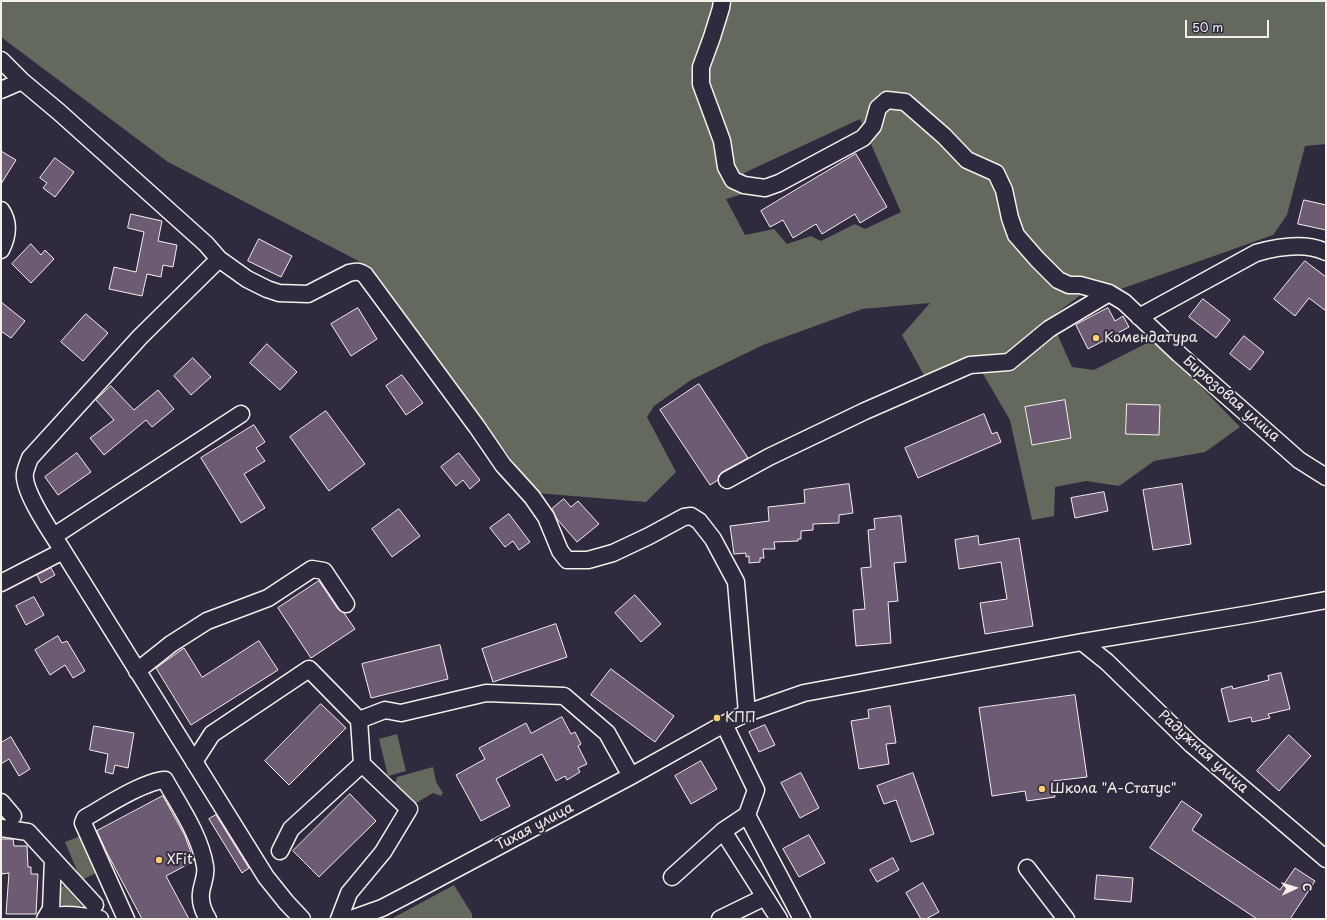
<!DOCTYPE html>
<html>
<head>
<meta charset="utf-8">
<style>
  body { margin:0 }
  #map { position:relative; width:1327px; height:920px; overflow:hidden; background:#2f2a3d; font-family:"Playpen Sans",sans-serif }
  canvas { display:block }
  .frame { position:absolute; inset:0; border:2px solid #f4f1e8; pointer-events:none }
  .north { position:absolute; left:1275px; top:868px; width:40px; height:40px; -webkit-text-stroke:3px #2f2a3d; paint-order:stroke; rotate:86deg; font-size:11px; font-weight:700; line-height:16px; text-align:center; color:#f4f1e8 }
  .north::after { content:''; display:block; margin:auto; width:14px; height:18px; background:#f4f1e8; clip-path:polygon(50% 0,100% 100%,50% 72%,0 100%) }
  .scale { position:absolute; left:1185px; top:20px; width:84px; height:18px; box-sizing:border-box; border:2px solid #f4f1e8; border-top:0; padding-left:5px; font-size:12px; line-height:14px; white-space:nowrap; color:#f4f1e8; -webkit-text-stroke:3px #2f2a3d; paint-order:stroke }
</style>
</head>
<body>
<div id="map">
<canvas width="1327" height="920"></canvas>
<div class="frame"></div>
<div class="north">С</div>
<div class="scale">50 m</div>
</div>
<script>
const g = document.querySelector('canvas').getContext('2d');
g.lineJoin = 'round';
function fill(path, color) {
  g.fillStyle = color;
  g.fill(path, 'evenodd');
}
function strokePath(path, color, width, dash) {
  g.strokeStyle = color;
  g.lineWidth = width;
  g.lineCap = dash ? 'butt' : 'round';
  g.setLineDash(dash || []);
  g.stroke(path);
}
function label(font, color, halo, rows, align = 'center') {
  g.font = font + ' "Playpen Sans",sans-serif';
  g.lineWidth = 4;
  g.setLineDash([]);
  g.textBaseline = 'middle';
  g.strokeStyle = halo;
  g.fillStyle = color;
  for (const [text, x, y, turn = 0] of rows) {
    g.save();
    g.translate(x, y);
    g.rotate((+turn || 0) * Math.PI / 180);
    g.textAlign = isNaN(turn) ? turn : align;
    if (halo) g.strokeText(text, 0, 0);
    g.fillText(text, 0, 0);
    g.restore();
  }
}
fill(new Path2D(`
  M1,1H1326V144L1305,146L1287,215L1273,235L1121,289L1094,285L1050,318L1072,367L1094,370L1155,339L1240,427L1205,452L1154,461L1119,486L1086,481L1055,487L1054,516L1032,520L1010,420L976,362L925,377L902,335L930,303L862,309L763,345L691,380L654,406L647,417L676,472L646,502L536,493L370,267L168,162L1,37ZM860,119L901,212L865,229L855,224L821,241L811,236L787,244L774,229L745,235L726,199L749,192L744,173Z
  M397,734L406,771L388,776L379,739Z
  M433,767L436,782L443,793L441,796L433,793L416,803L395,783L397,777Z
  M83,835L99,872L81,880L65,842Z
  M64,885L81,905L75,911C61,908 58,904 58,891Z
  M454,885L472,914V919H391Z`), '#636a5d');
const building = new Path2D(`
  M1,151L16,160L1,184Z
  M856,154L887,207L860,223L855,214L822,234L816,224L793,238L783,220L770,227L761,211Z
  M55,158L74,172L55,197L43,188L47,183L40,178Z
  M1304,200L1326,205V230L1298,224Z
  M131,214L162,221L158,241L177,245L173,267L163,265L161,277L147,274L142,296L109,289L114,267L136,272L144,232L128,228Z
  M259,239L292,256L281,277L248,261Z
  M31,244L41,255L45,250L54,259L31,283L12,264Z
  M1305,261L1326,277V311L1309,298L1295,316L1274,299Z
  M1203,299L1230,320L1216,338L1189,317Z
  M1,302L25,321L11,338L1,331Z
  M358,308L377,339L351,356L331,324Z
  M1108,308L1115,321L1123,316L1129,327L1088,349L1076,325Z
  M86,314L108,333L83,361L61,342Z
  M1244,336L1264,352L1250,370L1230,354Z
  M267,344L297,372L280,390L250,363Z
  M193,358L211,377L191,395L174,376Z
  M402,375L423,403L406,415L386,386Z
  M699,384L748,458L722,472L719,475L718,480L710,485L660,410Z
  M111,386L134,410L158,390L174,409L152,427L146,420L104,455L90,438L114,420L96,400Z
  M1065,400L1071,438L1032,445L1025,407Z
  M1127,404L1160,405L1159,435L1126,434Z
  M326,411L365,464L329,491L290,437Z
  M984,414L992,434L997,432L1001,442L918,478L905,448Z
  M254,425L265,442L256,448L265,461L244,474L265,508L241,523L201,458Z
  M77,453L91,472L58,495L45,477Z
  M459,453L480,480L470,489L463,480L456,486L441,467Z
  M849,484L853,513L839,515V523L813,524V530L801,531V539H798V541L774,542L775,549H763L764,558H760V562L749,563V556L746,557V553L734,554L730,526L769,521L768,507L805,503L804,490Z
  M1182,484L1191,544L1153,550L1143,490Z
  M1104,492L1108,511L1075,518L1071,498Z
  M564,499L571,507L578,501L599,524L577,542L557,519L552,509Z
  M399,509L420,536L392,557L372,529Z
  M509,514L530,542L519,550L513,541L505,547L490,528Z
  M901,516L906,562L894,563L898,601L888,602L891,643L856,646L853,610L865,609L861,568L871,567L868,530L875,529L874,519Z
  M978,536L979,545L1019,538L1033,626L985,634L980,603L1007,599L1001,562L959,569L955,540Z
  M51,568L55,575L41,583L37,575Z
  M319,581L338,609L344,613L355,629L311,658L278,608Z
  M635,595L661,624L641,642L615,613Z
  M34,597L44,615L26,625L16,606Z
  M556,624L567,657L493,682L482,649Z
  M58,636L62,643L67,641L85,671L73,678L65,665L50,675L35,650Z
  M259,641L278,670L191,725L156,668L184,648L202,677Z
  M440,645L448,679L371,698L362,664Z
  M611,669L674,716L655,742L591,695Z
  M1281,673L1290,709L1268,714L1270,718L1252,722L1251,717L1229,722L1221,689L1232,686L1233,689L1269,680L1268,676Z
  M1075,695L1087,777L1053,781L1055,797L1027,801L1025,791L992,796L979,708Z
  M321,704L346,728L289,785L265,761Z
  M890,706L896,743L886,744L889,764L859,769L851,721L869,718L868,710Z
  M562,717L571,734L575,732L581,744L578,746L587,764L578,768L580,772L567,780L565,776L556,781L542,754L496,779L510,806L481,821L456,775L485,759L479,748L526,723L531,733Z
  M765,725L775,745L759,752L749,732Z
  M94,726L134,733L128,768L115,765L113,774L105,772L108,754L90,750Z
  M1289,735L1311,756L1279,791L1257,771Z
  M11,737L30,769L19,776L9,759L1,764V743Z
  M701,761L717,789L691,804L675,776Z
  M801,773L819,808L800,818L781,783Z
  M913,773L934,834L911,842L896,800L884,804L877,786Z
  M350,794L376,821L319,877L293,851Z
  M163,796L185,836L194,861L166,876L189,919H142L106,851L97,831Z
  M1182,801L1202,815L1192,830L1280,890L1295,868L1315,881L1290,919H1257L1150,848Z
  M216,815L249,868L242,873L209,819Z
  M809,835L825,863L799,877L783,849Z
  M1,839H13L14,846H27L28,867H31V874H38L36,914H6L9,873L2,874L1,867Z
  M893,858L899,870L877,882L870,870Z
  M1097,875L1133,878L1131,902L1095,899Z
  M923,883L939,912L926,919H921L906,893Z`);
fill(building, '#6d5a73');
strokePath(building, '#f4f1e8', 1);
const minor = new Path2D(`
  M722,1L721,8L712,37L701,67V84L722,141L726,167L733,180L744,185L765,188L779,183L863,138L873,126L878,108L887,100L905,102L944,136L967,160L996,173L1004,190L1010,218L1016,235L1037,259L1058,280L1069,285H1080L1109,293L1124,302L1179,354L1299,460L1326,477
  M1,60L22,81L59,112L206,244L219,259L140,337L30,458C28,463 26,468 25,473C22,491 53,535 63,551L266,877L286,902L302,919
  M1,90L22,81
  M1,210C10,223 8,236 1,250
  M219,259L247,279L267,289L279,293L308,294L349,273C356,271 359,271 365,275L477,427L503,465L532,497L546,517L560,551L567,560H588L613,553L649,536L684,517L691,516L699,521L713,539L736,582L747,713
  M1139,317L1256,253C1277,247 1305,242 1326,252
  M727,480L769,457L865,411L970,365L1009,362L1049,329L1109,293
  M54,536L241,414
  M1,583L63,551
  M1082,642L1107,662L1191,744L1326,859
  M137,671L171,644L207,621L268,598L312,569L324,571L346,604
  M359,720L385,710L401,713L486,693L564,696L607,733L631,776
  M724,724L756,790L747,815
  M194,762L212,734L309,669L359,720L362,764L409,809L383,852L349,893L339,919
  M1,802L13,816
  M747,815L802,919
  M1,828L28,832L95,905
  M723,831L779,919
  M280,851L291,829L362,764
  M1027,868L1066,919
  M672,877L723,831L747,815
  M47,917C65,913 82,916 100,919
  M45,919L51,909L53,859
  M126,919L83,823L85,818C104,807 144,781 165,780C180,807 200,835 205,866C207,876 202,883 201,893C200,902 203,911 208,919
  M351,919L382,908L409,894L631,776L724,724L747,713L804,693L1082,642L1250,614L1326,600
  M720,919L765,897`);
strokePath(minor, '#f4f1e8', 19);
strokePath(minor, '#2f2a3d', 16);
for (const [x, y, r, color] of [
  [1096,338,4,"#ffd166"],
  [717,718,4,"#ffd166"],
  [1042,789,4,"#ffd166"],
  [159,860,4,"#ffd166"]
]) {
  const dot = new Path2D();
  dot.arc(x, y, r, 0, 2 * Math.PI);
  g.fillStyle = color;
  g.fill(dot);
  strokePath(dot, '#2f2a3d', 1.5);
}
label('14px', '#f4f1e8', '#2f2a3d', [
  ["Комендатура",1104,338],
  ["КПП",725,718],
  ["Школа \"А-Статус\"",1050,789],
  ["XFit",167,860]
], 'left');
label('14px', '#f4f1e8', '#2f2a3d', [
  ["Бирюзовая улица",1231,399,41],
  ["Радужная улица",1203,752,42],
  ["Тихая улица",535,827,-28]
]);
</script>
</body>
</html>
